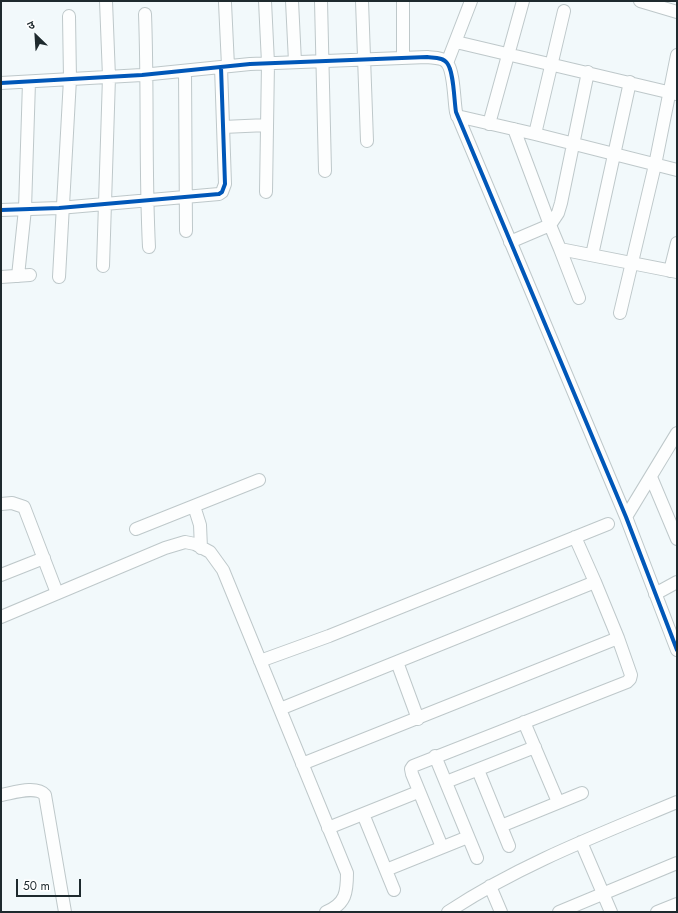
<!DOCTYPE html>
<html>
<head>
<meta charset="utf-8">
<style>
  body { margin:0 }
  #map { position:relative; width:678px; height:913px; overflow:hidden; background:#f2f9fb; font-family:Jost,"Noto Sans Devanagari",sans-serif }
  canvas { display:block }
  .frame { position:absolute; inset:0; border:2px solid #1e2a2e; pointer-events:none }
  .north { position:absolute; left:16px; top:16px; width:40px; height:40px; -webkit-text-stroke:3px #fff; paint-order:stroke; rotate:335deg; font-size:11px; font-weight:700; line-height:16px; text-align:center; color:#1e2a2e }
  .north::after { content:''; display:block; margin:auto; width:14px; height:18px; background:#1e2a2e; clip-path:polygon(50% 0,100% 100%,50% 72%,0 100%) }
  .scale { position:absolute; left:16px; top:879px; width:65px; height:18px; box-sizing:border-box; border:2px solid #1e2a2e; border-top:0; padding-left:5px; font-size:12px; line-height:14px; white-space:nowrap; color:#1e2a2e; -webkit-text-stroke:3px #fff; paint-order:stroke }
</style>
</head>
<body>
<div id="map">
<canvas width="678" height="913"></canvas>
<div class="frame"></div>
<div class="north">उ</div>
<div class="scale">50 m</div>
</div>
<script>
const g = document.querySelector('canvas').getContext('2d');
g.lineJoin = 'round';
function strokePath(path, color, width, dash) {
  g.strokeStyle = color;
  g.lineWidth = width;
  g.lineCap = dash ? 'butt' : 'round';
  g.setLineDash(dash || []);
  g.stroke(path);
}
const minor = new Path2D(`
  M265,1L268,63L266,192
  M292,1L295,62
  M321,1L325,171
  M362,1L367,141
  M403,1V58
  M640,1L677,12
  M225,3L228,66
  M145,14C148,91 145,169 149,247
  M456,42L676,94
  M447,63L471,1
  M185,71L186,231
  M1,83L142,75L250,64L427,57C433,58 443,57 447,63C454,71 454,101 456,112L626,517L677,650
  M457,116L535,134L677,170
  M489,124L523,1
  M223,127L267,125
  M514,129L550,225L558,213L561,203L588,72
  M535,134L564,11
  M1,210L59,208L219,194L222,192L225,184L221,67
  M510,242L550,225L560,249L677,272
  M560,249L579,298
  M592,255L630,82
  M103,266L109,77L106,1
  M670,271L677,243
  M18,276L25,209L29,82
  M1,277L30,275
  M59,277L70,79L69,16
  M620,313L655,165L677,55
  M651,477L677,539
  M1,504L12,503L24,507L57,593
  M194,506L200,525L201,548
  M626,517L677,433
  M136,529L259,480
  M575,537L595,582
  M1,575L44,558
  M655,594L677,582
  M1,617L165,548L185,542L195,544L210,552L223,570L347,873C347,892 346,904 326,912
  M260,661L329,636L608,524
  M397,662L418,719
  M280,709L595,582L618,638L302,764
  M524,722L558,802
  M435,756L477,858
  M478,770L509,846
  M446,782L535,747
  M1,795C13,793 36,785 45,795L65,912
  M363,814L394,890
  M501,826L582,793
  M328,828L418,792
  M581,842L611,912
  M442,847L412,774L411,769L413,766L627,682L630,679L631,675L618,638
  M386,870L468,837
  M490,886L501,912
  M448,912C519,865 598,835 677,802
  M559,912L677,863
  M657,912L677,904`);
strokePath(minor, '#bec8ca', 14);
strokePath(minor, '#fdfefe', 12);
strokePath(new Path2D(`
  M1,83L142,75L250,64L427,57C433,58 443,57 447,63C454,71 454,101 456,112L626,517L677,650
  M1,210L59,208L219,194L222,192L225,184L221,67`), '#0057b8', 4);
</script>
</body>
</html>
